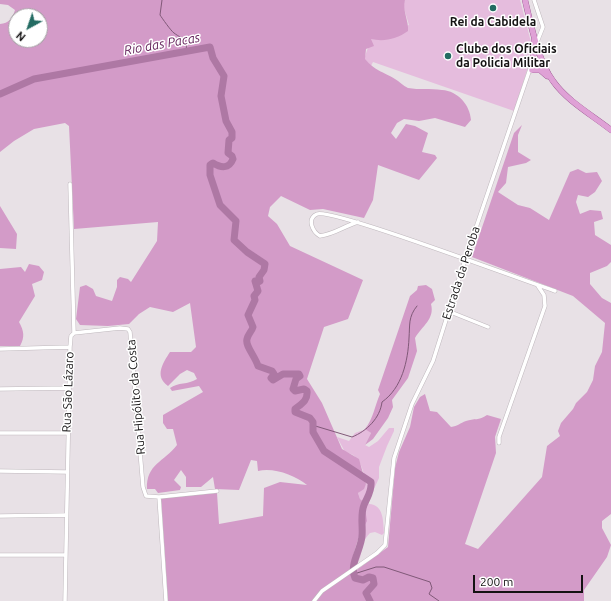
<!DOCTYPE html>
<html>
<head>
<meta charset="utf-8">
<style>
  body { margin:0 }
  #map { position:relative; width:611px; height:601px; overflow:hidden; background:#e8e1e6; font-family:Ubuntu,sans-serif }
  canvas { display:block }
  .north { position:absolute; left:8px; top:8px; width:40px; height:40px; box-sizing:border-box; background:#fff; border:1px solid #a1a0a1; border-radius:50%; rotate:220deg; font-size:11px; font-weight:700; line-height:16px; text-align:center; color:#141213 }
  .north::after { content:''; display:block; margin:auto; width:14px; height:18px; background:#236b62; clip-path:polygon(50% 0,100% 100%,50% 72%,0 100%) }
  .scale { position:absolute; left:473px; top:575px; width:110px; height:18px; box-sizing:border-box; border:2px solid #141213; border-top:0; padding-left:5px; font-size:12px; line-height:14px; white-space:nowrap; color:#141213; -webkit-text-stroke:3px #fff; paint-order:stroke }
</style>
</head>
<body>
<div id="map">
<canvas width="611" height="601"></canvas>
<div class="north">N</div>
<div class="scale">200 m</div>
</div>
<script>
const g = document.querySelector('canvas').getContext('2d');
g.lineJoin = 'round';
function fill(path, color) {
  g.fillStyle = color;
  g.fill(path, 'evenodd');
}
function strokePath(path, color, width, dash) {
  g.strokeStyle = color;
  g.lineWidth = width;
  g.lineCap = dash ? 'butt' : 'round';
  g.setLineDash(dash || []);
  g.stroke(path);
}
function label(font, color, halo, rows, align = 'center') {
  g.font = font + ' Ubuntu,sans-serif';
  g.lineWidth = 3;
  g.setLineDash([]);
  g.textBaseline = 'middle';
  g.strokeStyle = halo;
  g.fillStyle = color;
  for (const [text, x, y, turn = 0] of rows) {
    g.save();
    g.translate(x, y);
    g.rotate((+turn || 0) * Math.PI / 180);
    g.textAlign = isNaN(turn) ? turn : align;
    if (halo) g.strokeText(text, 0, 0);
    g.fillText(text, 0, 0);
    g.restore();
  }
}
fill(new Path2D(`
  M405,0H520L532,46L531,58L514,111L373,62L371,66L364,59L371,39L409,25L403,5Z
  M389,428H394V431L387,446L379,467V478L368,502L369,504C384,505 383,521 384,533L382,535L375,532L370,533C367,536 364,540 363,544C360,554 362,563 351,567L359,536L364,530L366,513L364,502L360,499L358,493L366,484C363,470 361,455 345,452L337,437L349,441L355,433L366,429L371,433L365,445L369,447L378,441Z`), '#e5bcdd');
fill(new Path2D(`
  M0,0H405C402,10 409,21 408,31C397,39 384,42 371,39L374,46L366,49L365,59C375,71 382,71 395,79C399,81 403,86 408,88C419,90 430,88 442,90C458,91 470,105 471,120L465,127L435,118L419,121L404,119L397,123L391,133L396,139L406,124L415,126L428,133L422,152L435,155L437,158L419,180L378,165L373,200L364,218L323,209L310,210L281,196L270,207L268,216L277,224L290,246L363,280L348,319L324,327L307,379L322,403L342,449L359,459L366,484L364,489L358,493L360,499L364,502L367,521L359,536L353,556L351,574L388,547L395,468L399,452L410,427L414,407L420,397L425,394L430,411L437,412L451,427C458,426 460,423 466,421C474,418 479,421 487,415L501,419L495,437L496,453L465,544L478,549L542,477L547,446L560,436L558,431L561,423L573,409L576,403L587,392L593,380L595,366L602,352L605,323L573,296L472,257L514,133L522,125L518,135V152L531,160L526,163L508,167L506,183L498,192L518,205L530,208L549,220L570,172L578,169L586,173L597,172L602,181L595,192L588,197L578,195L576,202L580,214L590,210L601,211L603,219L594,222L595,235L611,245V262L607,266L590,273V284L602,298L611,303V514L602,521V528L611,545L607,557L584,590V601H168L161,498L217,493L219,524L263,516L264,488L280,482L307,485C295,475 273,467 258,471L257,461L251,460L239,490L215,489L213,477L201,487H186V477L181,470L174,480L181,487L180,490L158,493L155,489H147C146,464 164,462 177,445L173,429H167L163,423V415L203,392L199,386L172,391L170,388C178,382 188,385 197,379L194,373L187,370L180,374L168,386C154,376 163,363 170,352H191L196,347L190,303L173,312L150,307L139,314L129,324L108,326L80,325L76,319L80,287L86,285L93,289L96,296L112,301L117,287V280L120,277L128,279L131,282L157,241L158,222L74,229L69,126L65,123L34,129L14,141L0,152V24C9,23 12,19 15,10L8,5L0,4ZM16,16H40V40H16Z
  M0,206L17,234L16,249L0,248Z
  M29,264L39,266L44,272L42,280L32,284L35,296L19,322C24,331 25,337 20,346H0V269L21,267L25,272Z
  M426,285L432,289L435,300L431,304C435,319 422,326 415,338L417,351L408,378L392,400L393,407L388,418L373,439L365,445L371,433L365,429C374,417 374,408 380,394L378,390L410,296L417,290L418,286Z`), '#d39bc8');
strokePath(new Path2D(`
  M162,0L160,15C162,18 171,31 174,33C183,40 190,38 185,53
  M312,425L352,437C367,431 380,418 382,402C402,388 408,361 409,338C410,325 408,317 417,306
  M354,574L376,567H384L430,582L432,588L429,594L439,601`), '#805978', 1);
strokePath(new Path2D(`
  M0,94L34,79L210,47L213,58L224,76L221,96L226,121L232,132V138L229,140L228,153L232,156L233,159C229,169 221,168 213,163L210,165V175L220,205L236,221L234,240L247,252L265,264L264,270L259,277L260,281L258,282L255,281L258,291L254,296L255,300L248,315L253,327C252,331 248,334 247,339C245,346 255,356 258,366L272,371L274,374L271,378L273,380L283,374H299L300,376L296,379L293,389L295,391L304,389L307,391C308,401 301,404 295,409V412L310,418L313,422V432L324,451L371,482C372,492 367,497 364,505C360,515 363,526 362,536C361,550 349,564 355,578L363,580L369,577L373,578L374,584L366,593L370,601`), '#ae78a4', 7);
const street = new Path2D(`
  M534,0L543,27L537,42
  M531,71L543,62
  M358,222C344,226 335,234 320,236C313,232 306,219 317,214C332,208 524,281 555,291
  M448,311L488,327
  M74,333L120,328L128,329L130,332L143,487L146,496L159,497L217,491
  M0,349L70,347
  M0,389L69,388
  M0,433H67
  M499,443V437L545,306L544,295L538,286
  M0,471L66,472
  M159,497L166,601
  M0,516L65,515
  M0,555H66
  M65,601L70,347L71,336L74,333L70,184
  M314,601L322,591L377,553L385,545L394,458L412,404L433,361L465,260L532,63L536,60L542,59`);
const primary = new Path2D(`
  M525,0C531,25 538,61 553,81C567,101 592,115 611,130
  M532,63L534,51V40
  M532,70H540L547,76`);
strokePath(street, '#bfb8bd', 4.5);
strokePath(primary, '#8a4680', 6);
strokePath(street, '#fff', 3.5);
strokePath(primary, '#dfa1d6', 5.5);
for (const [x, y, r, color] of [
  [493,8,4,"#236b62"],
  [448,56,4,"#236b62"]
]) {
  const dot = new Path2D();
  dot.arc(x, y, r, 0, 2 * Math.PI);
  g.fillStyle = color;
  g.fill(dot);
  strokePath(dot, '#fff', 1.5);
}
label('bold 12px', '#141213', '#fff', [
  ["Rei da Cabidela",493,22],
  ["Clube dos Oficiais",456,49,"left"],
  ["da Policia Militar",456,63,"left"]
]);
label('12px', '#141213', '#fff', [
  ["Estrada da Peroba",461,273,-72],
  ["Rua São Lázaro",68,392,-88],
  ["Rua Hipólito da Costa",136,397,-95]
]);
label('italic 13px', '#67265e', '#fff', [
  ["Rio das Pacas",162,44,-10]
]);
</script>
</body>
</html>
